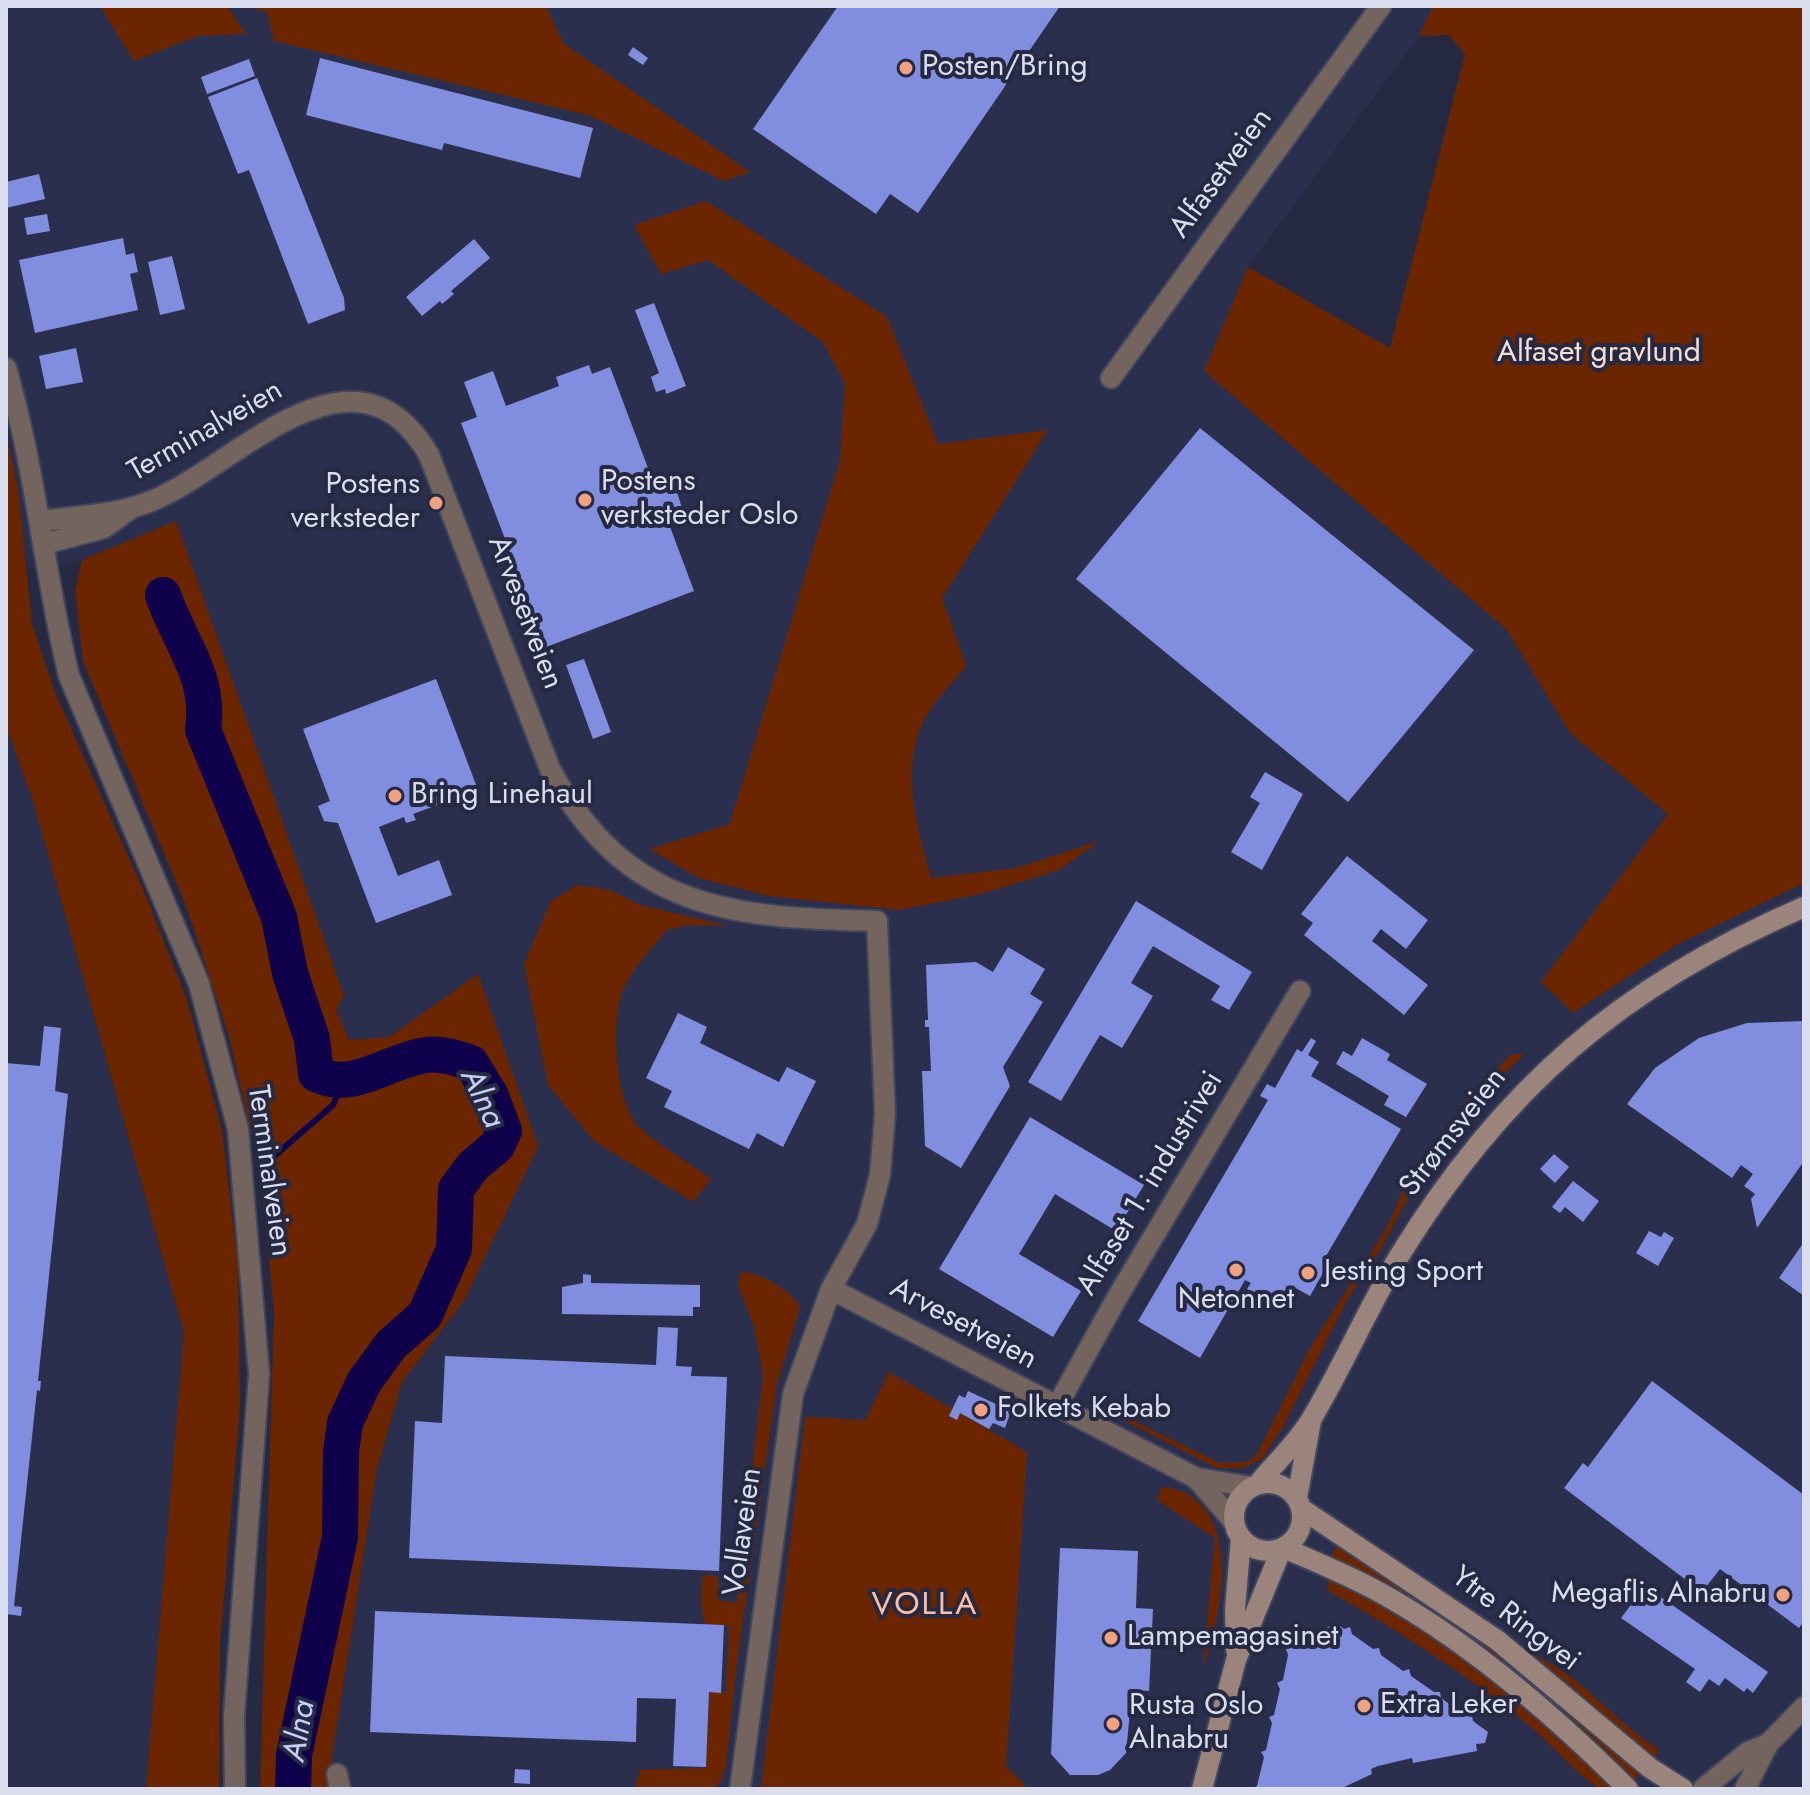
<!DOCTYPE html>
<html>
<head>
<meta charset="utf-8">
<style>
  body { margin:0 }
  #map { position:relative; width:1810px; height:1795px; overflow:hidden; background:#252941; font-family:Jost,sans-serif }
  canvas { display:block }
  .frame { position:absolute; inset:0; border:8px solid #d9dded; pointer-events:none }
</style>
</head>
<body>
<div id="map">
<canvas width="1810" height="1795"></canvas>
<div class="frame"></div>
</div>
<script>
const g = document.querySelector('canvas').getContext('2d');
g.lineJoin = 'round';
function fill(path, color) {
  g.fillStyle = color;
  g.fill(path, 'evenodd');
}
function strokePath(path, color, width, dash) {
  g.strokeStyle = color;
  g.lineWidth = width;
  g.lineCap = dash ? 'butt' : 'round';
  g.setLineDash(dash || []);
  g.stroke(path);
}
function label(font, color, halo, rows, align = 'center') {
  g.font = font + ' Jost,sans-serif';
  g.lineWidth = 8;
  g.setLineDash([]);
  g.textBaseline = 'middle';
  g.strokeStyle = halo;
  g.fillStyle = color;
  for (const [text, x, y, turn = 0] of rows) {
    g.save();
    g.translate(x, y);
    g.rotate((+turn || 0) * Math.PI / 180);
    g.textAlign = isNaN(turn) ? turn : align;
    if (halo) g.strokeText(text, 0, 0);
    g.fillText(text, 0, 0);
    g.restore();
  }
}
fill(new Path2D(`
  M6,6H1433L1419,36L1248,267L1205,371L1507,630L1570,733L1668,814L1542,982L1573,1013L1676,945L1804,883V1789H327L377,1468L402,1382L464,1301L478,975L389,1037L349,1040L336,1010L343,996L176,521L82,560L27,569L18,488L6,434Z
  M6,726L32,798L184,1332L146,1789H6Z`), '#2b2f4e');
fill(new Path2D(`
  M100,6H227L246,34L198,36L134,61Z
  M241,6H546L563,43L750,172L724,181L588,115L274,41L267,12Z
  M1433,6H1804V883L1676,945L1573,1013L1541,982L1668,814L1570,733L1506,629L1204,371L1248,267L1390,348L1465,54L1449,35L1419,36Z
  M706,201L887,317L938,444L1048,430L942,598L966,666C953,683 934,701 924,720C899,769 918,828 931,878L1016,868L1100,841L1059,870L985,893L899,910L769,896L699,878L649,849L730,824L840,460L845,384L823,342L708,260L661,274L634,225Z
  M6,434L18,488L32,624L56,695L145,894L187,1000L222,1131L238,1266L240,1407L220,1643L219,1789H146L184,1332L32,798L6,726Z
  M176,521L344,996L336,1010L349,1040L389,1037L478,974L538,1146L464,1301L402,1382L377,1468L327,1789H260L274,1312L261,1176L229,1036L187,908L83,661L75,591L82,560Z
  M578,885L610,890L640,905L729,926L689,925L666,930C653,948 631,970 623,990C610,1023 615,1103 640,1128C661,1147 688,1162 711,1179L693,1202L594,1141L548,1085L524,964L551,901Z
  M1512,1054H1524L1488,1090L1415,1185L1381,1249L1346,1302L1284,1425L1263,1458L1243,1468H1217L1111,1414V1410L1220,1463L1247,1462L1257,1454L1311,1346L1388,1225L1403,1190L1468,1097Z
  M741,1272C760,1273 793,1290 800,1308L777,1384L737,1661L726,1765L721,1781L712,1789H634L640,1770L706,1768L710,1692L726,1693L729,1626L705,1624L701,1603L702,1575L718,1576V1600L737,1603L763,1375L754,1326L738,1286Z
  M889,1372L1027,1452L1006,1766L1029,1789H761L805,1417L865,1420Z
  M1165,1487C1246,1500 1222,1615 1203,1668L1215,1538L1157,1500L1160,1489Z
  M1337,1546C1447,1609 1544,1691 1643,1770L1633,1782L1567,1718L1331,1558Z
  M1328,1577C1437,1624 1533,1708 1616,1789H1599C1573,1771 1551,1743 1526,1723C1464,1673 1398,1630 1328,1591Z
  M1527,1653C1577,1669 1612,1721 1657,1748L1658,1752L1655,1757L1637,1744Z`), '#6b2600');
strokePath(new Path2D(`
  M272,1158L333,1105L344,1080`), '#0e004a', 6);
strokePath(new Path2D(`
  M163,595C180,644 211,676 203,730L279,917L290,973L312,1039L316,1074C353,1093 389,1060 426,1055C441,1053 457,1058 471,1063L491,1096L504,1131L497,1146L473,1166L456,1189L454,1249L425,1315L391,1345L364,1382L345,1423L341,1452L340,1537L294,1755L293,1789`), '#0e004a', 36);
fill(new Path2D(`
  M838,6H1060L918,213L890,194L876,214L753,129Z
  M633,47L648,58L643,65L628,55Z
  M320,58L593,128L580,178L444,143L442,150L306,115Z
  M249,59L255,76L207,94L201,77Z
  M257,78L344,298L345,310L308,324L249,170L238,174L208,97Z
  M39,174L45,199L6,208V182Z
  M47,214L50,231L27,235L24,218Z
  M123,238L126,255L134,253L138,272L130,274L138,310L35,333L19,260Z
  M474,239L490,258L451,291L454,294L442,304L440,301L422,316L406,297Z
  M172,256L185,309L160,315L148,262Z
  M654,303L686,386L666,394L665,389L656,392L651,377L659,373L635,310Z
  M76,348L83,382L46,389L39,356Z
  M589,365L592,374L610,367L657,492L675,485L684,515L666,516L694,591L546,647L461,423L477,417L464,382L493,371L506,406L559,386L556,377Z
  M1200,428L1474,650L1348,802L1076,579Z
  M584,659L611,732L593,739L566,665Z
  M436,679L478,790L413,814L416,820L406,823L404,817L379,827L398,876L439,860L452,895L376,923L338,823L324,821L318,806L330,801L303,729Z
  M1265,772L1303,794L1262,870L1231,852L1260,803L1250,797Z
  M1347,856L1428,920L1406,949L1381,929L1372,941L1428,985L1404,1015L1304,935L1313,923L1301,914Z
  M1136,901L1252,972L1229,1010L1211,1000L1220,986L1153,946L1131,983L1153,996L1122,1048L1100,1035L1061,1101L1028,1082Z
  M1008,947L1045,969L1030,994L1043,1002L1003,1067L1010,1086L961,1168L925,1146L922,1071H931L929,1027H925V1020H928L926,965L976,962L993,972Z
  M678,1013L707,1027L700,1043L779,1082L787,1067L816,1081L783,1147L757,1133L749,1149L664,1107L672,1091L646,1078Z
  M1804,1021V1161L1757,1228L1751,1199L1755,1194L1744,1186L1753,1174L1741,1165L1732,1178L1627,1104L1655,1068L1699,1038L1747,1023Z
  M44,1026L61,1028L55,1091L68,1094L38,1381H41L40,1391L37,1390L14,1606L22,1607L21,1616L6,1614V1063L40,1066Z
  M1311,1038L1316,1041L1308,1055L1319,1062L1311,1076L1401,1129L1326,1256L1331,1259L1310,1296L1292,1286L1283,1309L1247,1289L1251,1283L1245,1280L1200,1358L1138,1321L1268,1100L1260,1096L1267,1084L1275,1088L1297,1049L1302,1052Z
  M1362,1038L1390,1054L1387,1060L1427,1084L1406,1117L1384,1105L1389,1096L1336,1064L1343,1051L1352,1056Z
  M1030,1117L1144,1185L1116,1231L1055,1194L1019,1254L1081,1291L1053,1337L939,1269Z
  M1554,1154L1569,1167L1555,1183L1540,1169Z
  M1573,1181L1599,1201L1583,1222L1565,1207L1560,1213L1552,1207Z
  M1649,1231L1661,1237L1664,1232L1674,1238L1658,1266L1636,1253Z
  M1804,1242V1296L1779,1278Z
  M583,1274L591,1275V1283L700,1285V1307H693V1316L562,1314V1287L583,1283Z
  M658,1327L678,1328L676,1366L692,1367L691,1376L727,1377L719,1571L409,1558L415,1421L442,1423L445,1356L656,1365Z
  M1652,1381L1804,1495V1621L1799,1628L1720,1569L1702,1592L1564,1488L1583,1463L1588,1467Z
  M968,1391L1011,1411L1005,1428L993,1423L989,1429L960,1413L957,1420L949,1416L959,1395L965,1398Z
  M1060,1548L1138,1551L1136,1608L1153,1609L1149,1691L1132,1690L1126,1753L1110,1770L1098,1775H1070L1051,1754Z
  M1645,1586L1768,1672L1753,1693L1747,1688L1744,1692L1725,1678L1719,1686L1709,1679L1700,1692L1686,1682L1695,1669L1621,1618Z
  M375,1611L724,1625L721,1693L709,1692L706,1767L673,1766L676,1699L637,1698L636,1742L370,1732Z
  M1337,1624L1344,1629L1350,1627L1352,1634L1373,1649L1379,1648L1381,1655L1403,1671L1409,1669L1411,1676L1434,1692H1440L1441,1698L1466,1716L1472,1715L1473,1721L1488,1732L1485,1743L1476,1744L1477,1751L1413,1763L1412,1758L1378,1766L1371,1769L1372,1774L1340,1789H1251L1257,1786L1264,1757L1261,1752L1266,1750L1272,1723L1269,1717L1274,1715L1280,1689L1277,1683L1283,1680L1288,1655L1286,1649L1290,1647L1293,1639Z
  M515,1769L530,1770V1784L514,1783Z`), '#818edf');
const minor = new Path2D(`
  M6,368C36,470 44,574 69,676L199,984L238,1129L259,1374L234,1716L235,1789
  M1111,378L1381,6
  M40,521C78,516 119,515 154,500C237,465 354,327 429,455L550,769C627,910 732,918 877,921L885,1114L880,1175L867,1224L831,1289L793,1394L740,1789
  M44,544L104,528L130,509
  M831,1289L1196,1478L1252,1487
  M1056,1408L1118,1296L1300,991
  M1196,1478L1234,1522
  M337,1774L340,1789
  M1703,1789L1748,1752L1768,1744
  M1745,1789L1768,1744L1804,1707`);
const secondary = new Path2D(`
  M1234 1517a34 34 0 1 1 68 0a34 34 0 1 1-68 0Z
  M1258,1484C1275,1463 1298,1442 1312,1418C1343,1366 1367,1310 1398,1258C1502,1088 1621,986 1804,907
  M1297,1498L1311,1421
  M1302,1509L1497,1640L1650,1768L1683,1789
  M1284,1548C1316,1562 1348,1575 1379,1592C1470,1642 1555,1716 1628,1789
  M1236,1650L1235,1609L1241,1538
  M1202,1789L1236,1660L1282,1548`);
strokePath(minor, '#42465d', 24);
strokePath(secondary, '#42465d', 24);
strokePath(minor, '#73645e', 20);
strokePath(secondary, '#9b847b', 20);
for (const [x, y, r, color] of [
  [906,68,8,"#f2a17e"],
  [585,500,8,"#f2a17e"],
  [436,503,8,"#f2a17e"],
  [395,796,8,"#f2a17e"],
  [1236,1270,8,"#f2a17e"],
  [1308,1273,8,"#f2a17e"],
  [981,1410,8,"#f2a17e"],
  [1783,1595,8,"#f2a17e"],
  [1111,1638,8,"#f2a17e"],
  [1364,1706,8,"#f2a17e"],
  [1113,1724,8,"#f2a17e"]
]) {
  const dot = new Path2D();
  dot.arc(x, y, r, 0, 2 * Math.PI);
  g.fillStyle = color;
  g.fill(dot);
  strokePath(dot, '#252941', 3);
}
label('30px', '#d9dded', '#252941', [
  ["Posten/Bring",922,68],
  ["Postens",601,483],
  ["verksteder Oslo",601,517],
  ["Postens",420,486,"right"],
  ["verksteder",420,520,"right"],
  ["Bring Linehaul",411,796],
  ["Jesting Sport",1324,1273],
  ["Netonnet",1236,1301,"center"],
  ["Folkets Kebab",997,1410],
  ["Megaflis Alnabru",1767,1595,"right"],
  ["Lampemagasinet",1127,1638],
  ["Extra Leker",1380,1706],
  ["Rusta Oslo",1129,1707],
  ["Alnabru",1129,1741]
], 'left');
label('30px', '#d9dded', '#252941', [
  ["Alfasetveien",1222,174,-54],
  ["Terminalveien",206,432,-30],
  ["Arvesetveien",524,613,69],
  ["Strømsveien",1454,1133,-52],
  ["Terminalveien",268,1171,82],
  ["Alfaset 1. industrivei",1151,1184,-59],
  ["Arvesetveien",963,1325,28],
  ["Vollaveien",744,1532,-82],
  ["Ytre Ringvei",1515,1620,37]
]);
label('30px', '#f6ded4', '#252941', [
  ["Alfaset gravlund",1599,354]
]);
label('italic 32px', '#c6cffa', '#252941', [
  ["Alna",481,1099,64],
  ["Alna",301,1731,-80]
]);
g.letterSpacing = '2px';
label('32px', '#fdbfa5', '#252941', [
  ["VOLLA",925,1606]
]);
g.letterSpacing = '0px';
</script>
</body>
</html>
